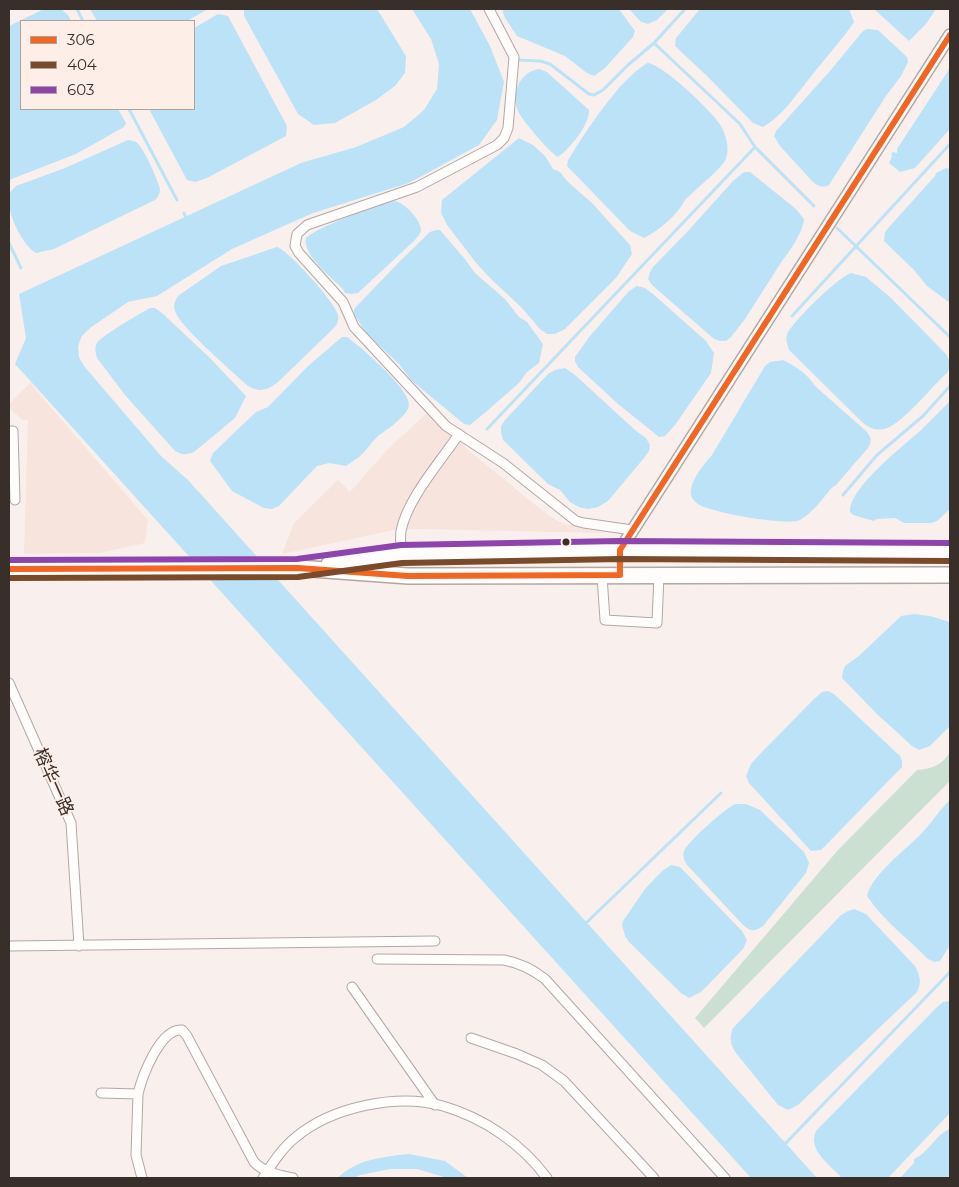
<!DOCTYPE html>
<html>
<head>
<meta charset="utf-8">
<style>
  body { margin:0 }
  #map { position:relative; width:959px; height:1187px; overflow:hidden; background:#f9f0ed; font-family:Montserrat,sans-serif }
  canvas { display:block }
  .frame { position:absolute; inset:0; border:10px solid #382e2a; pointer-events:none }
  .legend { position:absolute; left:20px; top:20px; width:175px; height:90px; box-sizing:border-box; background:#feeee8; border:1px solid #afa19c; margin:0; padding:6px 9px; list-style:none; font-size:15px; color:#382e2a }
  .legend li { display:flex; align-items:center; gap:10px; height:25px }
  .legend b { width:25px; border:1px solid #afa19c }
</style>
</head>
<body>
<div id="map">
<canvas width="959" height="1187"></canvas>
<div class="frame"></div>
<ul class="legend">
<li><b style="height:6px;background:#f26522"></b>306</li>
<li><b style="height:6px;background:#7a4b2a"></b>404</li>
<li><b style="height:6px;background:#8e44ad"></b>603</li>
</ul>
</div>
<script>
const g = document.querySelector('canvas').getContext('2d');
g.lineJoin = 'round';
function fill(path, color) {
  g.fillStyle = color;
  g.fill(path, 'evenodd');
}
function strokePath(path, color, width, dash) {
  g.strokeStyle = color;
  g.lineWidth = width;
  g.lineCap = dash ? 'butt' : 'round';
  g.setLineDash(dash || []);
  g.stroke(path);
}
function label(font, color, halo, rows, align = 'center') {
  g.font = font + ' Montserrat,"Noto Sans SC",sans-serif';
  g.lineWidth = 4;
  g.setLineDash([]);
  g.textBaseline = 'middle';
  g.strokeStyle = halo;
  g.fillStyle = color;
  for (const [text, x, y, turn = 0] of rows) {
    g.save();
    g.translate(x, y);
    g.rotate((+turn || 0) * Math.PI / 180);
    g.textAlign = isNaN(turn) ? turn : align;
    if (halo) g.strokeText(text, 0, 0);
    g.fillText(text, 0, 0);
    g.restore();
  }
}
fill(new Path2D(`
  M30,383L148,520L145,543L100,553L24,554L28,420H22L9,407V404Z
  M428,412L468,450L549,516L564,524L606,533L418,529L394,530L282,554L294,523L338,480L350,492L387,450Z`), '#f7e4dd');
fill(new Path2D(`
  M950,752V781L704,1028L695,1018L838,850L917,770C932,769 942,765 950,752Z`), '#cce0d2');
fill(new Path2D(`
  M44,9H61L68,15L71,21H21V109H118L126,123L124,127L76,154L9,180V26Z
  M90,9H208L187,21H97Z
  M244,9H377L406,56L405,73L395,86L376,100L335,123L314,125L298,114L244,16Z
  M412,9H470L490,46L504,82L497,120L479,145L409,183L313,213L232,249L157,296L128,302L90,328L82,336L78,346L79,357L84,366L161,456L188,480L817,1178H751L15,364L26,338L19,294L301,163L356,147L404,127L424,110L437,89L439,64L431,39Z
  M502,9H619L635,31L633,37L605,68L594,76L587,73L565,56L517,36L505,18Z
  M629,9H668L657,20L648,24L641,22Z
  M700,9H849L854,22C842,40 827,56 813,74C798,92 783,116 763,127L753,123L707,76L675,46L676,38Z
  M874,9H936L926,24L909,41Z
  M218,14L228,16L287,126L286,136L207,178L195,182L187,180L149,109H194V28Z
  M867,29L878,30L907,57L908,62L901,76L886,96L829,185C822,189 816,185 811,180L780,146L774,136L776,131L830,71L863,31Z
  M647,63C660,62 711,110 719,123C726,133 730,148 726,159C723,167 693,192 685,200C677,216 659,230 644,238L630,231L567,166L568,160C587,130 617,82 647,63Z
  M950,64V129L915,168L900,172L889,163L892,156L891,154L893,152L897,153V149L948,71Z
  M539,69L547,72L589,110C590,124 570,149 558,157C550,153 521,119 518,111C511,94 519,72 539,69Z
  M519,138L533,145L545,156L553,169L560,172L568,182L592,203L630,245L632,254L616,278L565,329L555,334H547L540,329L521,307L492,280L477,264L447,225L441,213L442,200Z
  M128,140C129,140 135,141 136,142C143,146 158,180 160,189C160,194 158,197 155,200L54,249L36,253C21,244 4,208 10,192L16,186L65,168Z
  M946,168L950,169V303L927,286L914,270L884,241L885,232L890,226L935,176L936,173Z
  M744,172H750L796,209L804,219C803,232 790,251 782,261L745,319L731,337L726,341H720L714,339L652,285L648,279L650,272L653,267L688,231L733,181Z
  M395,201C405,203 421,220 421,230C421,234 416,238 415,240L358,293L351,294L345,293L343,289C332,278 302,255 306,238C315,228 379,204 395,201Z
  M436,230H440L464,258L475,273L505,299L518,316L527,322L543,344L539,363L527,372L519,383L487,411L470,425L464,424L411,380L399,364L367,334L354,314V309L401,260L430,232Z
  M277,247C288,250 336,303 338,315C339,321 337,325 333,329L278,382C268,390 260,393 248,386C233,372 180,327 175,311C173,305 175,301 178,296L221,266Z
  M851,273L866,277L890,297L945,353C950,360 952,365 947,373C932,386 901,426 884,429C875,431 869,428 862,422L789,350C788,345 785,340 787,335C791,323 838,277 851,273Z
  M637,286L645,288L653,294L706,341L714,353L711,373L675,425L665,436L659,437L618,404L578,367L575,361V357L590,336L629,291Z
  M150,308H155L162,313L210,358L246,396L235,418L194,452C186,455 182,455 175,451L125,395L97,358C96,354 94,348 97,343C101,336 141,313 150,308Z
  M342,337H347C361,347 410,389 409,405C408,416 386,430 377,437C371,443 366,451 359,457C355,460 350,463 346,466L329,463L317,466L279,506L272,509L264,508L232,491L210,461L213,453L256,412L268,407L308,366Z
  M783,360C795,366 808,374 815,386L866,431C872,438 872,441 868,448L836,485C830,488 829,492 825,496C819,504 809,515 800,520C787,526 711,513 698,504C695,502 692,499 691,495C689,482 704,464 712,455L765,366L770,362Z
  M565,368L574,374L635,430L646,438L650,445L649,451L644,458L608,501L598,507L588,509L579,507L570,502L560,490L548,484L503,440L501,433V426L505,420L548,374L555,370Z
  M950,401V509L937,521L931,523H904L895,518L877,519L874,521L853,515L850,512C849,488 902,447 920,431C930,421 940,411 950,401Z
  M914,614L930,616L950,622V726L930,746L919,750L912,746L877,714L842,678L843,671L845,666L860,655L901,616Z
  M828,691L834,694L900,756L902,761V767L829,842L821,850L811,851L749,783L746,776L751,764L758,756L814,699L822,692Z
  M950,800V945L940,961L934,962L928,959C908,939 883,920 867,896C871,876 905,850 920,835C931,824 939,810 950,800Z
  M735,804H746L760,810L804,852L809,863L806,873L763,926C754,932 751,932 743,925L688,866C685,862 682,856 684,851C688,841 725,809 735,804Z
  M671,865L680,867L742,931L747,940L743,949L701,992L689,998L681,993L629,942L625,936L622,925L623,921L645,889L662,871Z
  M854,909L866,914L915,966C920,976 922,982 917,992L798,1105L788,1110L778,1105L736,1053C730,1044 729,1038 733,1028L841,915L848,911Z
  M949,1001L950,1113L888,1178H842C831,1166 807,1150 816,1131L937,1007L943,1002Z
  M949,1129H950V1178H900L914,1163V1159C928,1153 935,1136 949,1129Z
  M409,1154L445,1161L468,1178H447L417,1169H390L360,1175L354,1178H337C358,1159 382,1157 409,1154Z`), '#bce2f8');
strokePath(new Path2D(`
  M77,9L83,21
  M654,43L685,9
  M518,60L540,61L550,64L589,94L594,95L603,90L628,65L654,43L740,124L755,147L814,206
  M129,109L177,200
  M184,213L187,220
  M837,228L950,337
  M9,243L21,268
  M792,316L950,144
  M487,429L755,147
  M843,495L877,455L923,416L950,386
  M584,925L721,793
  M784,1145L950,972`), '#bce2f8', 3);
const minor = new Path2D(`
  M489,9L514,57L508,128L504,138L497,145L417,187L307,225L297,234L295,246L299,253L343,302L354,327L446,426L503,463L576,521L584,523L632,530
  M9,431H13L15,500
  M401,554C401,546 400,538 401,531C407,499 441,461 459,434
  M602,576L605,620L657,623L659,575
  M9,683L71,823L79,946
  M9,946L435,941
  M377,959L504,960C520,963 532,969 545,979L725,1178
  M352,987L435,1105
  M471,1038L517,1054L542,1065L564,1081L654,1178
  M101,1093L138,1094
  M142,1178L136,1155L138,1094C142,1077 160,1028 182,1030L187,1036L254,1162C265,1173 279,1175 293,1178
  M263,1178C272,1164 282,1148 296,1137C332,1107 397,1093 443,1106C484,1118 522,1144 547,1178`);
const tertiary = new Path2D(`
  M620,550L950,35`);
const primary = new Path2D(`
  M329,564L401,554L620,550L950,552
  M9,569L298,568L408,576L950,575`);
strokePath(minor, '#b1a8a6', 11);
strokePath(tertiary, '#b1a8a6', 14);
strokePath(primary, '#b1a8a6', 18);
strokePath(minor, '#fefdfc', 9);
strokePath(tertiary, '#fefdfc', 11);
strokePath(primary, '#fefdfc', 15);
strokePath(new Path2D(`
  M620,550L950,35
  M9,569L298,568L408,576L620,575V550`), '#f26522', 6);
strokePath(new Path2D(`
  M9,578L298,577L402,563L620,559L950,561`), '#7a4b2a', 6);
strokePath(new Path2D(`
  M9,560L297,559L401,545L620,541L950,543`), '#8e44ad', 6);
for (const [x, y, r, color] of [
  [566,542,4.5,"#382e2a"]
]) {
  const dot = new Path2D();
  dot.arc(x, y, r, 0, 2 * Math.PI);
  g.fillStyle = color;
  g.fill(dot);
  strokePath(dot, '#feeee8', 2);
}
label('18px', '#382e2a', '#feeee8', [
  ["榕华一路",53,782,66]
]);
</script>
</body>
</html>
